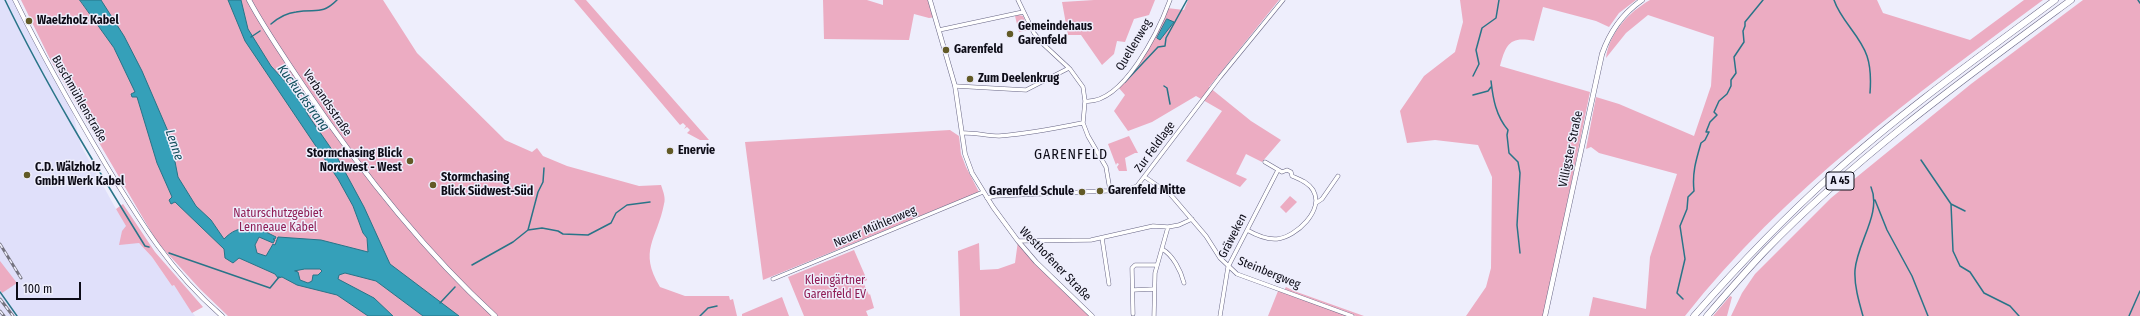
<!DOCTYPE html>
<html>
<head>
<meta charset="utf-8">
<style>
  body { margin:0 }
  #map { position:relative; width:2140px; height:316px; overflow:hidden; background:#eeeefc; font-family:"Fira Sans Condensed",sans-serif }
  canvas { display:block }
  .scale { position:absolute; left:16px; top:282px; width:65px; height:18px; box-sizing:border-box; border:2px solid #0d0c17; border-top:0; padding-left:5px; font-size:12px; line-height:14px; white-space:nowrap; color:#0d0c17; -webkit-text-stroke:3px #eeeefc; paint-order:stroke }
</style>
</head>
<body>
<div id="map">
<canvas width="2140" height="316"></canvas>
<div class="scale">100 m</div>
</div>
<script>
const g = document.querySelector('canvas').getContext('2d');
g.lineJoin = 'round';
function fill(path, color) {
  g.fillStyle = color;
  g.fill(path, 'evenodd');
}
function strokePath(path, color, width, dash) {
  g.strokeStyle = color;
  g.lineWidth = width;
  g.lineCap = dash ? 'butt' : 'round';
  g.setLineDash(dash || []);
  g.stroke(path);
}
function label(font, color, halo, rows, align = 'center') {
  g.font = font + ' "Fira Sans Condensed",sans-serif';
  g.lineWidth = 3;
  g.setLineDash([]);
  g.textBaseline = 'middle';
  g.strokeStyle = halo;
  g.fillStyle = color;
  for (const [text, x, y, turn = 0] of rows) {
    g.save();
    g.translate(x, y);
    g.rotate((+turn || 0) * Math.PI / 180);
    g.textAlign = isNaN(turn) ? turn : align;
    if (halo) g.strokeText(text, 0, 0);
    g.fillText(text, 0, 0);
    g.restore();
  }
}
fill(new Path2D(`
  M0,0H15L71,106L81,146L116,209L139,243L152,257L172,286L174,285L195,316H0Z`), '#e0e0fa');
fill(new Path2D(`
  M21,0H383L417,53L505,140L532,152L537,148L543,156L567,166L639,186L661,185C663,191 666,198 664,204C657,240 638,250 660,287L685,296H729L730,300L733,299L737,316H228L200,289L157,242L49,57Z
  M574,0H586L709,140H700L687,133L690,130L687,127L684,129L686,126L683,123L680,125Z
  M823,0H867L883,5V0H930L935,17L929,18L914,14L909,40L824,39Z
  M1094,0H1155L1149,15L1134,19L1125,42L1117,41L1114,54L1102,65L1081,35H1068L1062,2Z
  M1188,0H1279L1209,87L1251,121L1281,140L1262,162L1246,154L1236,174L1247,179L1240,187L1186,161L1222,111L1196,96L1152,122L1128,131L1114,111L1125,95L1118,87L1134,69L1167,8L1184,10Z
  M1460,0H1636L1619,13L1609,27L1596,21L1543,7L1534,41C1510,36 1506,44 1500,66L1590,92L1544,316H1466L1486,287L1491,268L1492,177L1478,145L1435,140L1407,143L1400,111L1424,76L1455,52L1463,22Z
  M1650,0H1877L1883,13L1970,40L2024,0H2043C1915,95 1784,190 1685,316H1589L1593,297L1646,309L1650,257L1677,174L1599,153L1591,147L1586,149L1596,97L1619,104L1694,136L1711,86L1714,37L1648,15L1626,33L1606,58C1609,33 1629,12 1650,0Z
  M2083,0H2140V316H1731L1742,293L1755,274L1831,198L1971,84Z
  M1019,15L1023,16L1029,30L1019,32L1015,16Z
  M950,130L959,136L961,154L966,167L979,192L763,280L745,142Z
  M1129,136L1138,153H1135L1125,158L1127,171H1119L1117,167L1119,164L1117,163L1116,165L1108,144Z
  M1290,196L1297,202L1286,213L1280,207Z
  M123,204L155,252L203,307L192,313L174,285L172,286L152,257L139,243L119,245L122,231L126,226L116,209Z
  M1018,241L1036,262L1092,316H960L958,251L979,243L980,270L998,269L1015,263Z
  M854,250L867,280L863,282L869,295L870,294L874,308L866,311L868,316H804L788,277Z
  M0,261L17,283L2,293L0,290Z
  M1286,287L1294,291L1364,316H1356L1284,290Z
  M1278,291L1283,292L1349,316H1268Z
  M1730,296L1732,297L1727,316H1713Z
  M782,297L789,316H742V314Z`), '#ecacc2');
const water = new Path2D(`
  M80,0H101L124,36L142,71L170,136L178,177L196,206L211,220L224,239C232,231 238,228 249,229L248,223L276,237L275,239H273L275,240L273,243L259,237L255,245L257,253L266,256L273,244L275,245L278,237L321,240L368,252L367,238L363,233L353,206L338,179L245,41L228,0H241L248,29L271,66L300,98L308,115L337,157L364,207L390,264L459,316H423L376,281L345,273L339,275L338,279L374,298L393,316H368L337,295L297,285L282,277L278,278L275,274L239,258L233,263L225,258L224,249L175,202L171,204L169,200L172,197L157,163L137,97H132L131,94L135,92L114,48ZM305,269H320L322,271L318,275H313L312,281L308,283L300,280L298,272L295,271Z
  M1167,19L1174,22L1160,40L1157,38Z`);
fill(water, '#35a0b9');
strokePath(water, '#297488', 1);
strokePath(new Path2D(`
  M5,0C46,85 95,165 145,246L149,247
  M1834,0C1841,21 1860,35 1867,56C1871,68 1871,80 1870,93
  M2138,0L2140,3
  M271,24C278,18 286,13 296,12C316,8 321,16 337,0
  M251,37L260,31
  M1473,76L1479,64L1476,50L1482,28L1496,18L1499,0
  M1491,81C1493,99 1496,116 1508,130L1507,135L1509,153L1518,162L1520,173L1517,225L1520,253
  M1125,82L1158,47L1165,46L1166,38L1187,0
  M1164,86L1167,88L1170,104
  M1473,95L1488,91L1491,87
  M1921,160L1951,204L1965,211
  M1875,200L1887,230L1912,276L1928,316
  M1951,204L1953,251L1960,266L1970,272L1984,293L2010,306L2019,316
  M528,230L538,192L543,182L544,168
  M169,253L270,288L279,277
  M472,265L513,242L528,230L542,228L558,231L563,234L588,235L611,223L616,213L627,205L650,202
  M0,292L17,316
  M1683,299L1677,293L1685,259L1680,226L1687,209L1688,197L1694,191C1692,173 1696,160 1701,143L1705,140L1709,132H1706L1710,122L1717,115L1714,112L1719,101L1727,94L1731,86V80L1736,73L1734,57L1744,42L1743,31L1745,26V22L1763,0
  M440,303L455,287
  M700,316L708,308L717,306
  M1863,316C1859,302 1854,285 1855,270C1857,243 1882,213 1871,187
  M2129,316L2140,291`), '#297488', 1.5);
const minor = new Path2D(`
  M1018,0L1034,33L1042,43L1070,69L1083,87L1085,101L1083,123L1088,136L1106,167L1110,190
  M939,30L1023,12
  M955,86L1026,90L1069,68
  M1085,101C1123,105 1159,30 1170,0
  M962,133C974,132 986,136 999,136C1028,134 1055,128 1083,123
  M1145,177L1171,195L1206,236L1220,258L1237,274L1352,316
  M987,198L995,196L1126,190L1137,186L1220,77L1283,0
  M1316,203L1322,199L1338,176
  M1247,230C1256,235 1266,240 1277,239C1296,237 1325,210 1313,190C1308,182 1299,179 1292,176L1291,172L1287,170L1282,172L1265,162
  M1102,238L1109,284
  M1018,241L1091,240L1153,226L1168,227L1179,225L1192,219
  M1162,249C1173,255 1181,271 1184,283
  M773,279L983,192
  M1133,290L1153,289
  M1133,314L1132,268L1135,265H1156
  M1154,316L1155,273L1168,227
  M1220,316L1228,267L1278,170`);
const tertiary = new Path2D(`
  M15,0C43,57 74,111 106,165C141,223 170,271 222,316
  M930,0L955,86L965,154L972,173L993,207L1018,241L1036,262L1092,316`);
const secondary = new Path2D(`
  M249,0C265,30 285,58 304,87C360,170 421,248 495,316
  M1545,316L1602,54C1610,31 1622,14 1642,0`);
const motorway = new Path2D(`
  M1694,316C1738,266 1784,218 1834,173C1903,111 1980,56 2055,0
  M1707,316C1726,294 1745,272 1765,251C1857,156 1965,78 2071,0`);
strokePath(minor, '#676584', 4.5);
strokePath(tertiary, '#676584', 5);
strokePath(secondary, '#676584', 5.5);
strokePath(motorway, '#676584', 7);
strokePath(minor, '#fff', 3.5);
strokePath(tertiary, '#fff', 4);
strokePath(secondary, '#fff', 4.5);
strokePath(motorway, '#fff', 6);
const rail = new Path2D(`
  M0,244L21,278
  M0,299L13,316
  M0,311L4,316`);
strokePath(rail, '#74737f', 3);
strokePath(rail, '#eeeefc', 1.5, [4.5]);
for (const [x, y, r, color] of [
  [29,21,4,"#625a26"],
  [1010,34,4,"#625a26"],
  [946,50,4,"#625a26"],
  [970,79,4,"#625a26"],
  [670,151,4,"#625a26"],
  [410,161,4,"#625a26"],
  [27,175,4,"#625a26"],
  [433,185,4,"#625a26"],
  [1100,191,4,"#625a26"],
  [1082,192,4,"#625a26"]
]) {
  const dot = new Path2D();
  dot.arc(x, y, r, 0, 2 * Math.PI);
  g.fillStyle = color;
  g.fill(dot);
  strokePath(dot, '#eeeefc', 1.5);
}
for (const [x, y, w] of [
  [1840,181,28]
]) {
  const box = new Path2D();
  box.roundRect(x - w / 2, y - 9, w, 18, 3);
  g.fillStyle = '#eeeefc';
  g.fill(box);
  strokePath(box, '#0d0c17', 1);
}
label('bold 11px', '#0d0c17', null, [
  ["A 45",1840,181]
]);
label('bold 12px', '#0d0c17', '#eeeefc', [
  ["Waelzholz Kabel",37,21],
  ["Gemeindehaus",1018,27],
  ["Garenfeld",1018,41],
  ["Garenfeld",954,50],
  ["Zum Deelenkrug",978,79],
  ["Enervie",678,151],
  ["Stormchasing Blick",402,154,"right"],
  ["Nordwest - West",402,168,"right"],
  ["C.D. Wälzholz",35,168],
  ["GmbH Werk Kabel",35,182],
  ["Stormchasing",441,178],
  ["Blick Südwest-Süd",441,192],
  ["Garenfeld Mitte",1108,191],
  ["Garenfeld Schule",1074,192,"right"]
], 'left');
label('12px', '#0d0c17', '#eeeefc', [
  ["Quellenweg",1134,45,-59],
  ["Buschmühlenstraße",79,99,60],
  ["Verbandsstraße",327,103,56],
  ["Zur Feldlage",1155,147,-54],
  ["Villigster Straße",1571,149,-78],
  ["Neuer Mühlenweg",875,227,-23],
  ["Gräweken",1233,236,-63],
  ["Westhofener Straße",1055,264,46],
  ["Steinbergweg",1269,273,22]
]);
label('12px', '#8f1d55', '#eeeefc', [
  ["Naturschutzgebiet",278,214],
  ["Lenneaue Kabel",278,228],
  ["Kleingärtner",835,281],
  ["Garenfeld EV",835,295]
]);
label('italic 13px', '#0f4c5a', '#eeeefc', [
  ["Kuckuckstrang",303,98,54],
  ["Lenne",174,145,71]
]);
g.letterSpacing = '1px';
label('14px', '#0d0c17', '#eeeefc', [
  ["GARENFELD",1071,155]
]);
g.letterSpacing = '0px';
</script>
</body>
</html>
